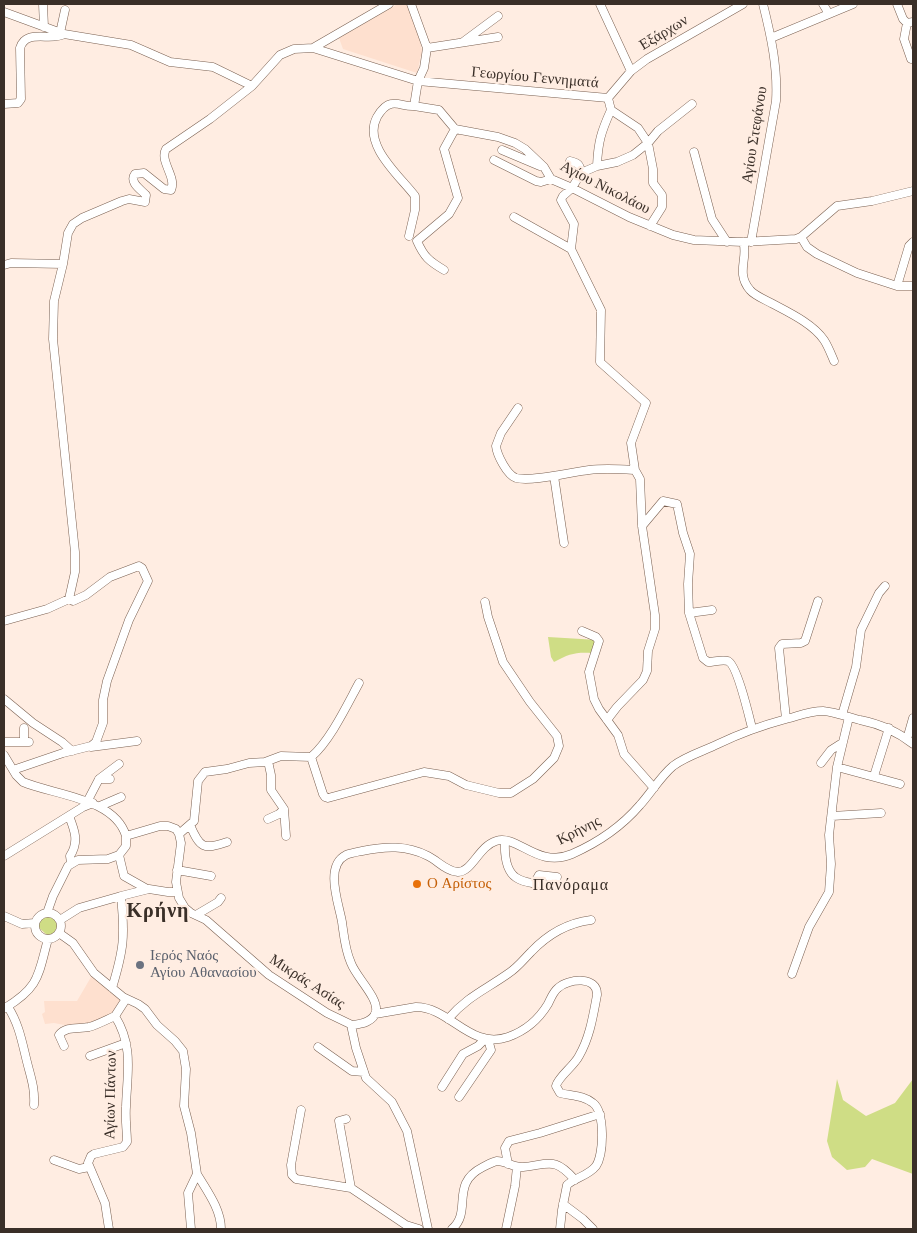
<!DOCTYPE html>
<html>
<head>
<meta charset="utf-8">
<style>
  body { margin:0 }
  #map { position:relative; width:917px; height:1233px; overflow:hidden; background:#ffede2; font-family:"Times New Roman",serif }
  canvas { display:block }
  .frame { position:absolute; inset:0; border:5px solid #3a2f28; pointer-events:none }
</style>
</head>
<body>
<div id="map">
<canvas width="917" height="1233"></canvas>
<div class="frame"></div>
</div>
<script>
const g = document.querySelector('canvas').getContext('2d');
g.lineJoin = 'round';
function fill(path, color) {
  g.fillStyle = color;
  g.fill(path, 'evenodd');
}
function strokePath(path, color, width, dash) {
  g.strokeStyle = color;
  g.lineWidth = width;
  g.lineCap = dash ? 'butt' : 'round';
  g.setLineDash(dash || []);
  g.stroke(path);
}
function label(font, color, halo, rows, align = 'center') {
  g.font = font + ' "Times New Roman",serif';
  g.lineWidth = 4.5;
  g.setLineDash([]);
  g.textBaseline = 'middle';
  g.strokeStyle = halo;
  g.fillStyle = color;
  for (const [text, x, y, turn = 0] of rows) {
    g.save();
    g.translate(x, y);
    g.rotate((+turn || 0) * Math.PI / 180);
    g.textAlign = isNaN(turn) ? turn : align;
    if (halo) g.strokeText(text, 0, 0);
    g.fillText(text, 0, 0);
    g.restore();
  }
}
fill(new Path2D(`
  M398,4H407L419,37L422,51L417,73L343,49L339,38Z
  M94,972L124,997L111,1016L93,1025L70,1026L54,1023L45,1024L42,1014L45,1012L44,1001H77Z`), '#fee0cf');
fill(new Path2D(`
  M548,637L598,640L592,653C575,652 569,654 554,662L551,657Z
  M43,916C56,916 65,923 55,935H47L37,926Z
  M837,1079L843,1100L866,1116L895,1103L913,1079V1174L872,1159L865,1167L847,1170L832,1157L827,1141Z`), '#cfdd85');
const minor = new Path2D(`
  M43,4L44,27
  M411,4L427,48L424,68L418,81L414,106L439,110L455,129L498,137L515,143L525,149L544,167L551,179L572,188L629,217L673,235L694,240L743,242L796,239L801,237L837,206L872,201L913,191
  M600,4L631,71
  M823,4L829,14
  M897,4L903,19L907,23L913,22
  M4,12L64,34L131,45L170,62L213,67L252,86L280,55L294,49L313,48L389,4
  M907,23L904,39L911,59
  M60,33L65,10
  M771,38L853,4
  M463,42L498,16
  M313,48L418,81L608,98
  M427,48L498,37
  M608,98L631,71L647,59L743,4
  M608,98L611,110L638,128L648,143L653,169V183L662,195V207L650,226
  M4,104L18,103L21,99L20,48C26,28 51,42 64,34
  M502,150L540,166
  M694,152L712,219L727,242
  M494,160L536,181L541,182L551,179
  M570,161C578,163 580,164 581,173
  M597,166C598,142 601,132 611,110
  M514,217L571,249
  M409,236L415,210V196C400,176 362,145 377,117C380,112 385,105 391,104C398,102 406,107 414,106
  M801,237L807,247L817,254L857,273L897,286H913
  M743,242C749,256 735,273 750,290C755,296 766,300 773,304C790,313 813,324 824,340C828,346 831,354 834,361
  M751,242L776,101C778,68 771,36 763,4
  M63,264L54,301L53,339L75,552V572L69,599
  M4,265L11,263L63,264L68,233L73,224L82,218L122,201L129,199L145,202L146,195C140,189 129,182 135,174L144,173L164,189L171,190C177,177 159,161 166,149L210,119L252,86
  M444,270C429,261 424,257 417,241L449,214L458,198L444,149L455,129
  M897,286L909,246L913,242
  M518,408L501,433L496,446C497,455 507,475 516,478C532,482 571,472 589,470C604,468 619,469 635,470L640,479L642,526L655,615V629L648,651L647,671L643,680L617,707L607,720
  M635,470L631,443L646,403L600,362L601,310L571,249L574,224L561,200L563,196L572,188L581,173L597,166L617,162L633,155L648,143L658,131L692,104
  M554,476L564,543
  M642,526L663,501L677,504L683,533L690,554L688,584L689,613L703,658L708,662C714,662 722,659 728,661C737,665 749,716 752,728
  M689,613L712,610
  M4,621L47,609L69,599L73,601L86,595L110,577L139,566L142,568L148,581L129,620L107,681L103,700V723L96,742L91,746L63,753L13,770
  M582,631L596,637L599,641L589,672L594,699L599,709L618,735L624,754L654,788
  M4,699L33,723L62,742L72,751
  M842,715L856,667L861,630L879,593L885,586
  M786,719L779,648L782,644L801,643L805,641L818,601
  M24,728V742
  M907,739L913,718
  M4,742H29
  M91,747L137,741
  M4,755L16,775L23,782C54,795 115,798 126,836L160,826H168L176,829L179,834L181,843L176,882L179,898L185,908L191,913L206,920L269,975L327,1013L352,1025C361,1024 374,1022 376,1011C378,997 356,977 351,963C345,950 344,936 342,922C339,904 324,866 346,855C351,853 357,852 362,851C385,846 407,845 428,856C438,861 446,871 458,872C472,872 479,846 496,841C518,834 537,869 572,854C597,843 622,826 640,805C651,793 660,777 673,766C686,756 704,751 718,744C743,732 760,726 786,719C798,716 810,711 823,711C835,712 848,717 860,720C880,724 897,731 913,744
  M311,757C330,741 347,705 359,683
  M268,761L271,775V790L284,809L286,836
  M821,763L831,750L842,743
  M837,767L900,784
  M874,776L889,728
  M99,779L119,764
  M87,802L99,779H110
  M100,806L121,797
  M69,816C75,831 79,842 70,856L71,863
  M832,816L881,813
  M268,819L279,814L284,809
  M190,825C200,848 203,850 227,842
  M179,834L194,821L198,781L205,772L227,769L249,763L265,762L281,756L311,757L323,794L325,797L328,798L424,772L449,776L466,785L499,793H511L533,779L554,758L559,746L557,736L530,702L503,662L488,617L485,602
  M505,841C503,883 521,883 557,885
  M119,855L124,876L147,889
  M4,856L83,807L93,803
  M177,870L211,876
  M534,884L539,875L557,877
  M47,913L53,896L68,866L78,860L108,859L119,855L126,846V836
  M35 926a13 13 0 1 1 26 0a13 13 0 1 1-26 0Z
  M196,915L218,902L221,898
  M4,916L22,924L35,923
  M60,920L79,908L121,896
  M59,933L73,943L94,973L123,997L138,1004L145,1009L157,1025L175,1041L183,1051L186,1069L184,1106L191,1133L197,1174L188,1193L191,1229
  M792,974L809,927L829,892L831,864L829,835L837,767L849,717
  M112,988C124,949 125,936 121,896L149,889L168,892H177
  M8,1007C19,1024 22,1042 27,1062C31,1078 35,1088 34,1105
  M5,1008C40,987 38,975 48,939
  M375,1014L416,1007C450,1007 470,1050 508,1037C525,1031 539,1019 548,1004C551,998 553,992 558,988C569,978 598,976 597,995C593,1016 590,1037 579,1056C574,1066 558,1077 556,1086L560,1093C572,1096 583,1095 593,1103C605,1112 604,1154 596,1166C588,1176 576,1177 567,1185L562,1210L560,1229
  M448,1019C468,996 485,990 509,973C518,967 524,959 531,952C548,934 567,923 591,920
  M351,1025L356,1048L366,1078L392,1102L407,1131L428,1229
  M64,1046L59,1035C66,1026 78,1029 89,1027C97,1025 106,1020 115,1016
  M318,1047L352,1071L364,1072
  M90,1056L126,1043
  M442,1087L463,1054L478,1046L485,1039
  M459,1097L491,1050L488,1039
  M301,1110L291,1165L292,1175L296,1179L351,1188L406,1225L419,1229
  M346,1119L339,1121L351,1188
  M54,1160L79,1169L89,1167
  M508,1164L505,1148L509,1141L540,1133L600,1114
  M197,1174C207,1191 221,1209 221,1229
  M563,1204L583,1219L593,1229
  M109,1229L105,1203L88,1163L91,1156L94,1154L123,1147L127,1142C127,1131 125,1119 126,1107C127,1073 134,1047 115,1016L126,999
  M452,1229C473,1211 449,1184 483,1167C487,1165 492,1162 497,1161C506,1161 514,1168 523,1167C550,1164 555,1157 575,1180
  M506,1229L515,1186L517,1167`);
strokePath(minor, '#7a6051', 9);
strokePath(minor, '#fff', 8);
for (const [x, y, r, color] of [
  [417,884,5,"#e8710a"],
  [140,965,5,"#6b7280"]
]) {
  const dot = new Path2D();
  dot.arc(x, y, r, 0, 2 * Math.PI);
  g.fillStyle = color;
  g.fill(dot);
  strokePath(dot, '#ffede2', 2);
}
label('15px', '#3a2f28', '#ffede2', [
  ["Εξάρχων",664,33,-31],
  ["Γεωργίου Γεννηματά",535,78,5],
  ["Αγίου Στεφάνου",755,135,-81],
  ["Αγίου Νικολάου",605,188,27],
  ["Κρήνης",579,831,-27],
  ["Μικράς Ασίας",307,982,33],
  ["Αγίων Πάντων",111,1095,-89]
]);
label('15px', '#c56008', '#ffede2', [
  ["Ο Αρίστος",427,884]
], 'left');
label('15px', '#5b616d', '#ffede2', [
  ["Ιερός Ναός",150,956],
  ["Αγίου Αθανασίου",150,973]
], 'left');
g.letterSpacing = '1px';
label('16px', '#3a2f28', '#ffede2', [
  ["Πανόραμα",571,886]
]);
g.letterSpacing = '0px';
g.letterSpacing = '1px';
label('bold 20px', '#3a2f28', '#ffede2', [
  ["Κρήνη",158,912]
]);
g.letterSpacing = '0px';
</script>
</body>
</html>
